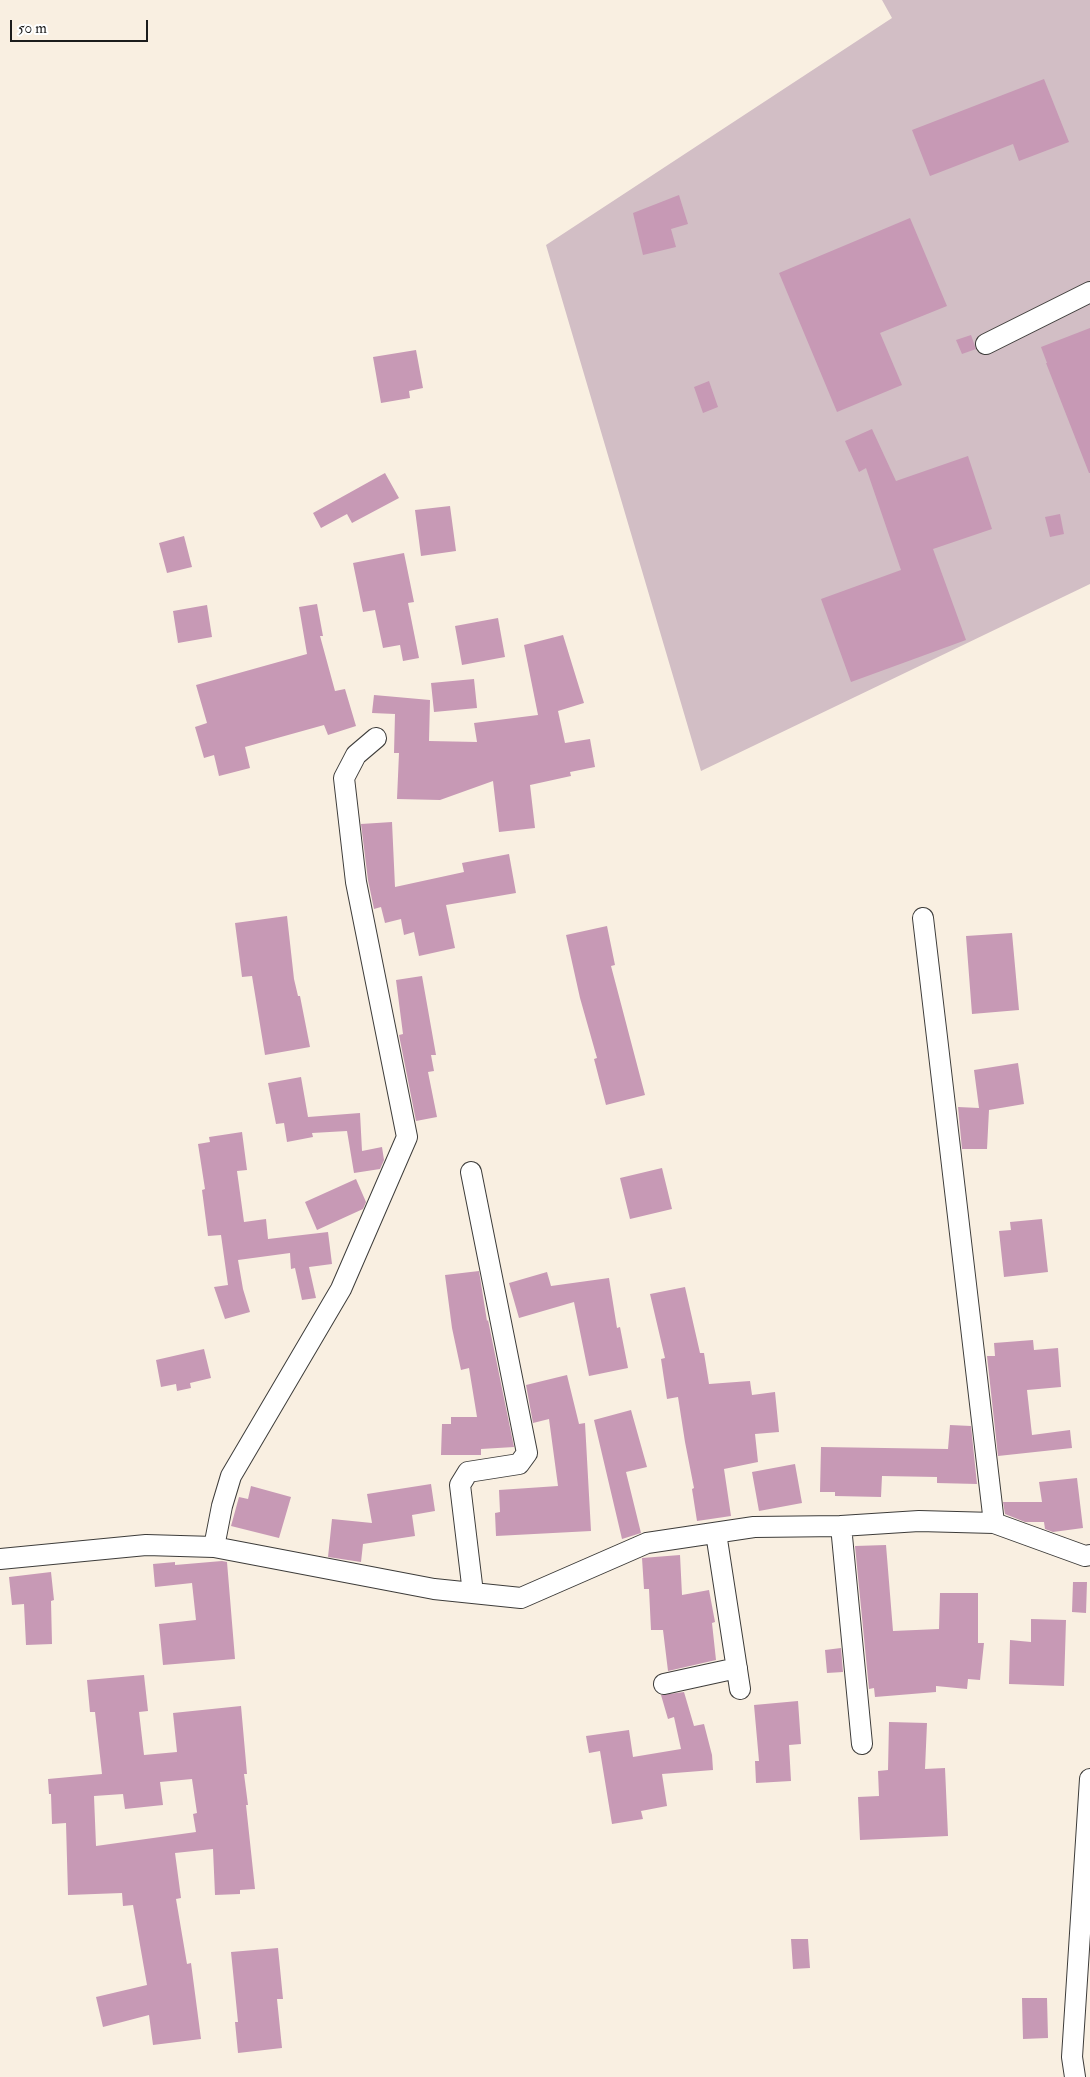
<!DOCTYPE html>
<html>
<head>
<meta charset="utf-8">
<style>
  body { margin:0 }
  #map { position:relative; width:1090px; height:2077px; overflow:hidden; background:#f9efe1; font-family:"IM FELL Double Pica",serif }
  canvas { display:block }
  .scale { position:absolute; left:10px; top:20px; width:138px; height:22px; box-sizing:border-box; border:2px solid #1c1c1c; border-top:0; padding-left:6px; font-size:15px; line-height:18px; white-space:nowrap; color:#1c1c1c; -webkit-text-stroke:4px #fff; paint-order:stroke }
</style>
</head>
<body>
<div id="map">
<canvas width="1090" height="2077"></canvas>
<div class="scale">50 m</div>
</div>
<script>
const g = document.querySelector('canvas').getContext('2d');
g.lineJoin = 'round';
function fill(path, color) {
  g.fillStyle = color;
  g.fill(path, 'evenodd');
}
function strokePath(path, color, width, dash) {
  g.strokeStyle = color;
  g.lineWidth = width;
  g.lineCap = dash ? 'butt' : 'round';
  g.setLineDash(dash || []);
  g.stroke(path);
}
fill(new Path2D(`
  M882,0H1090V584L701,771L546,245L892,18Z`), '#d2bec5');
fill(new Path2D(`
  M1044,79L1069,142L1019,161L1013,144L930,176L912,130Z
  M679,195L688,224L671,229L676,247L643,255L633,213Z
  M910,218L947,306L880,333L902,385L837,412L779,273Z
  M1090,328V473H1089L1046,363H1047L1041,347Z
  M971,335L976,349L962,354L956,340Z
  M416,350L423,388L409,391L410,398L381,403L373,357Z
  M709,381L718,407L703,413L694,387Z
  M872,429L896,481L968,456L992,529L933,549L966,640L851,682L821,599L901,570L866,468L859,472L845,441Z
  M385,473L399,498L352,523L347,514L321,528L313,513Z
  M450,506L456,551L421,556L415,510Z
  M1060,514L1064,534L1050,537L1045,517Z
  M184,536L192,567L167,573L159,543Z
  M404,553L414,602L408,603L419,658L403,661L400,645L383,648L375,610L363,612L353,563Z
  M317,604L323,636H320L335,691L345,689L356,726L328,735L324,725L245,747L250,768L219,776L214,755L204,758L195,727L207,723L196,685L307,654L299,607Z
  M207,605L212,637L178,643L173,611Z
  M498,618L505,657L462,665L455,626Z
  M563,635L584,703L558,711L565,743L590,739L595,767L570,772L571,776L530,785L535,828L499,832L493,781L440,800L397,799L399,753H394L395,714L372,713L374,695L430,700L429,741L477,742L474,723L538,715L524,645Z
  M474,679L477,708L434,712L431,683Z
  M392,822L395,887L464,872L462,863L509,854L516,893L446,905L455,948L419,956L414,932L404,935L401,919L385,923L381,907L374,909L368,880L361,824Z
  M287,916L294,979L298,996H300L310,1047L265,1055L252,976L242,977L235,923Z
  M607,926L615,965L611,966L645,1095L606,1105L594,1059L597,1058L580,998L566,935Z
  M1012,933L1019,1010L972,1014L966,936Z
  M422,976L436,1055H431L434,1071L428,1072L437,1117L416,1121L399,1035L403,1034L396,980Z
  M1018,1063L1024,1104L989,1110L987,1149H962L958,1107L979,1108L974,1070Z
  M301,1077L308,1117L360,1113L362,1151L382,1147L384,1160L380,1169L354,1173L347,1131L312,1133L313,1137L287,1142L284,1123L276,1124L268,1083Z
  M242,1132L247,1170L237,1171L244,1222L266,1219L268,1239L328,1232L332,1264L309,1267L316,1298L302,1300L295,1268L291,1269L290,1253L238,1260L243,1289L250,1312L225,1319L214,1287L228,1285L221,1235L208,1236L202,1190L205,1189L198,1144L210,1142L209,1137Z
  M662,1168L672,1209L630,1219L620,1178Z
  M356,1179L366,1202L363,1209L317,1230L305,1202Z
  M1042,1219L1048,1272L1004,1277L999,1231L1011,1230L1010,1222Z
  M479,1271L487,1321L488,1320L514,1447L481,1449V1455H441L442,1424H451V1417H477L469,1368L461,1370L452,1328L445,1275Z
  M547,1272L551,1286L609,1278L617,1328L620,1327L628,1368L589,1376L574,1302L519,1318L509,1283Z
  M685,1287L700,1353H704L709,1384L750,1381L752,1395L775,1392L779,1432L755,1434L758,1462L724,1469L731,1516L697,1521L692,1489L694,1488L685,1442L678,1397L667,1399L661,1359L665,1358L650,1294Z
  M1033,1340L1034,1350L1058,1348L1061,1387L1027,1390L1032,1435L1070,1430L1072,1448L998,1456L987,1356H995L994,1343Z
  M204,1349L211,1378L190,1383L191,1388L177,1391L176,1384L161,1387L156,1360Z
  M567,1375L579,1424L585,1423L591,1531L496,1536L495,1513L500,1512L499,1490L558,1486L549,1419L533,1423L526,1385Z
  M631,1410L647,1467L626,1472L641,1533L622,1539L594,1420Z
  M950,1425L971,1426L977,1484L937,1483V1477L882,1476L881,1497L835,1496V1492H820L821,1447L948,1449Z
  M795,1464L802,1503L759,1511L752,1472Z
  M1077,1478L1083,1528L1053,1532L1045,1529L1044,1522H1025L1005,1514L1003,1502H1042L1039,1482Z
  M431,1484L435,1511L412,1515L415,1536L363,1544L361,1562L328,1557L332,1519L372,1523L367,1494Z
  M251,1486L291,1497L279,1538L231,1526L239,1497L248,1499Z
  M886,1545L893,1631L939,1629L940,1593H978V1643H984L980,1680L968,1679L967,1689L936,1686V1692L875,1697L874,1688L869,1689L855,1546Z
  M680,1555L682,1595L709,1590L715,1622L712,1623L716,1660L668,1671L663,1630H651L649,1589H644L642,1558Z
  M222,1561L227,1562L235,1659L163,1665L159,1624L196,1620L192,1583L155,1587L153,1564L175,1562V1565Z
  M51,1572L54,1600L51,1601L52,1644L26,1645L24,1604L12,1605L9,1577Z
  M1073,1582H1087L1086,1613L1072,1612Z
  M1031,1619L1066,1620L1064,1686L1009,1684L1010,1640L1031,1642Z
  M841,1648L843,1672L827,1673L825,1650Z
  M144,1675L148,1711L139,1712L144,1755L177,1752L173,1713L241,1706L247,1774H244L248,1805H246L255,1889L240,1890V1894L215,1895L213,1849L175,1853L181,1898L176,1899L187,1964L191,1963L201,2039L153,2045L149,2015L103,2027L96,1997L147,1985L133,1905L123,1906L122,1893L68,1895L66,1823L52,1824L51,1794H49L48,1779L102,1774L95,1712H90L87,1680ZM192,1779L197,1813L193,1814L196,1832L96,1846L94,1796L123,1794L125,1809L163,1805L160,1782Z
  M684,1692L694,1726L704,1724L712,1755L713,1770L662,1774L667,1806L641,1811L643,1819L612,1824L600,1751L589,1753L586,1736L629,1730L633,1757L681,1749L674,1717L668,1719L661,1695Z
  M798,1701L801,1744L789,1745L791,1781L756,1783L755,1761H759L754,1705Z
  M889,1722L927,1723L925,1769L945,1768L948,1836L860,1840L858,1797L879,1796L878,1771L888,1770Z
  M791,1939H808L810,1968L793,1969Z
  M278,1948L283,1999H277L282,2048L238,2053L235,2022H238L231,1952Z
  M1022,1998H1047L1048,2038L1023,2039Z`), '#c799b5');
const street = new Path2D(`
  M986,344L1090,292
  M923,918L994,1523
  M471,1172L527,1453L519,1464L468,1472L460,1485L473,1593
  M841,1526L862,1744
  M716,1533L740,1689
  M214,1547L222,1506L231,1476L341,1289L407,1137L356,882L344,778L356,755L376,738
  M0,1559L146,1545L214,1547L434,1589L521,1598L647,1543L754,1527L841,1526L919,1521L994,1523L1085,1556L1090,1555
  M664,1684L737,1668
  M1075,2077L1072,2057L1090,1779`);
strokePath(street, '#3d3c3a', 22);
strokePath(street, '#fff', 20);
</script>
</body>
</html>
